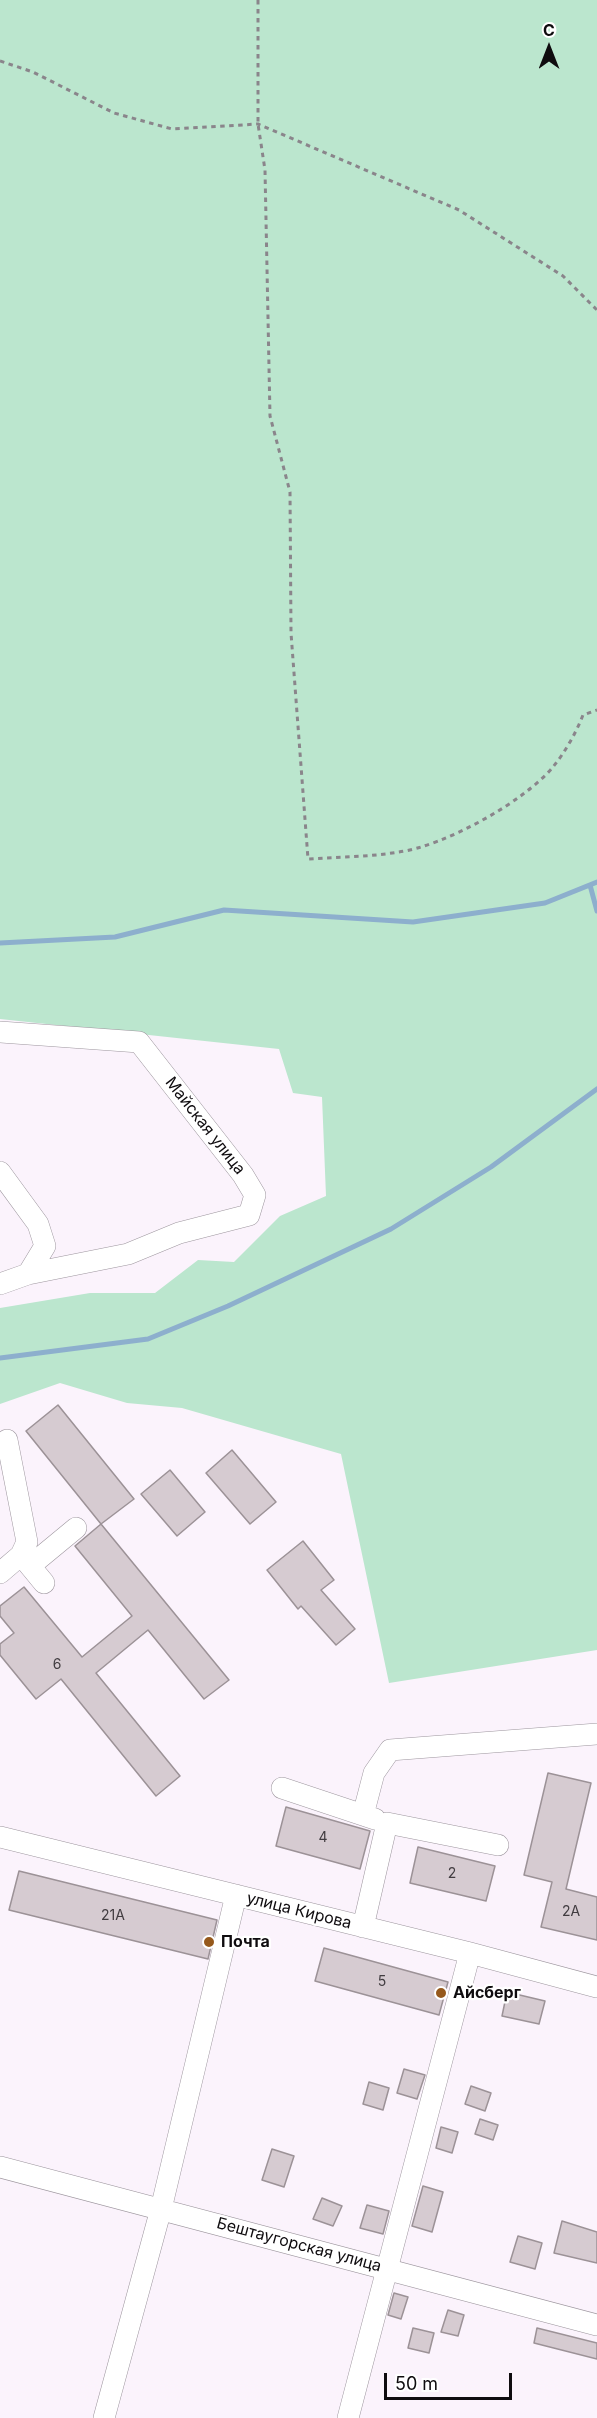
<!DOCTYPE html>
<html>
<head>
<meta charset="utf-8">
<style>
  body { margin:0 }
  #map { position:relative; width:597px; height:2418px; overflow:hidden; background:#fbf3fc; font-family:Inter,sans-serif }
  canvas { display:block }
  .north { position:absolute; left:519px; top:18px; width:60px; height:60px; -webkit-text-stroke:4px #fff; paint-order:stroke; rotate:0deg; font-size:16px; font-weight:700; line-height:24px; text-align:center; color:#0f0c0f }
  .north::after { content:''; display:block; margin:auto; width:21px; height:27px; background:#0f0c0f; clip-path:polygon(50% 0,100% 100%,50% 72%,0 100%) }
  .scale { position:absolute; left:384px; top:2373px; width:128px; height:27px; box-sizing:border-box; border:3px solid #0f0c0f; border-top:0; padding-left:8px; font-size:18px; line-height:21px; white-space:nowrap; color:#0f0c0f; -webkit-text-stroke:4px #fff; paint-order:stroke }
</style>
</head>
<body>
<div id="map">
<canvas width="597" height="2418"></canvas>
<div class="north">С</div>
<div class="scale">50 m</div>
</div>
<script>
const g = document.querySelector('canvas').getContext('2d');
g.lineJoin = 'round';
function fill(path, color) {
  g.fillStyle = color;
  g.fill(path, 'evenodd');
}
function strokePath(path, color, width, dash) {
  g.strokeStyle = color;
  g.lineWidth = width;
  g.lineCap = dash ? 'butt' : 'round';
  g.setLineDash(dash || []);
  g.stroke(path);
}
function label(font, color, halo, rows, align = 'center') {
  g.font = font + ' Inter,sans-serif';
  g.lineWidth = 4.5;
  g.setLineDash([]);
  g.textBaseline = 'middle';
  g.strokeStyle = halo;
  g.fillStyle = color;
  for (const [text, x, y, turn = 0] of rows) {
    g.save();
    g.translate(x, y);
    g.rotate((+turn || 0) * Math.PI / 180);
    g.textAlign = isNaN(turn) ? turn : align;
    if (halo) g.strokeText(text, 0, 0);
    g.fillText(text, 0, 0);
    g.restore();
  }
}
fill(new Path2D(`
  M0,0H597V1650L389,1683L341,1454L182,1408L127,1403L60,1383L0,1404V1308L90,1293H155L198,1260L234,1262L280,1216L326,1196L322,1097L293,1093L279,1049L0,1019Z`), '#bbe6ce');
strokePath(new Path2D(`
  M590,885L597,911
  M0,943L115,937L224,910L413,922L545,903L597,882
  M0,1358L148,1339L228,1306L391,1229L491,1167L597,1089`), '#8dafcd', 5);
const building = new Path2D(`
  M58,1405L134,1499L101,1524L26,1431Z
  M232,1450L276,1502L250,1524L206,1473Z
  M170,1470L205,1512L177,1536L141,1494Z
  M101,1524L229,1680L204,1699L148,1630L96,1673L180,1776L156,1796L61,1679L36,1699L0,1655V1644L14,1633L0,1616V1606L24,1587L82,1657L132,1616L75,1546Z
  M303,1541L334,1580L321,1590L355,1629L336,1645L301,1606L298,1609L267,1570Z
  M548,1773L591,1783L566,1889L597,1897V1940L541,1927L552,1882L524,1875Z
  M286,1807L370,1831L360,1869L276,1846Z
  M418,1847L495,1866L486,1901L410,1883Z
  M19,1871L217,1920L208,1959L9,1910Z
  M324,1948L448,1982L439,2015L315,1981Z
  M507,1992L545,2001L539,2024L502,2016Z
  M404,2069L425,2075L417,2099L397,2093Z
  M369,2082L389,2088L383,2110L363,2104Z
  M471,2086L491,2093L485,2111L465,2104Z
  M480,2119L498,2125L493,2140L475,2134Z
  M441,2127L458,2132L452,2153L436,2148Z
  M272,2149L294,2156L284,2187L262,2180Z
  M423,2186L443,2192L432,2232L412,2226Z
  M322,2198L342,2206L333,2226L313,2219Z
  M367,2205L389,2211L383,2234L360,2228Z
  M562,2221L597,2232V2263L554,2253Z
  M518,2236L542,2243L535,2269L510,2262Z
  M394,2293L408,2297L401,2319L388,2315Z
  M448,2310L464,2315L458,2336L441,2332Z
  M413,2328L434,2333L429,2353L408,2348Z
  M537,2328L597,2343V2359L534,2343Z`);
fill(building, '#d6cbd1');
strokePath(building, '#9c9297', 1.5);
const minor = new Path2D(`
  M0,1032L139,1042L243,1175L255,1195L249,1215L179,1233L128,1254L28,1274L0,1284
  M0,1172L38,1224L45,1246L28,1274
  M7,1440L27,1542L21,1555
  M30,1566L76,1528
  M0,1573L21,1555L44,1583
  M282,1788L375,1819
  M363,1815L374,1773L390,1750L597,1734
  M0,1837L470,1953L597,1987
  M363,1927L387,1823L498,1845
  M0,2167L597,2325
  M104,2418L161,2209L236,1895
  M348,2418L470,1953`);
strokePath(minor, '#9d969e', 22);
strokePath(new Path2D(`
  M258,0V124L265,170L270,416L290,492L291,633L308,859C338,857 369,857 399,852C444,846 524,802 553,767C565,752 576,733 583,715L597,710
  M0,61L33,72L114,113L172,129L258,124L459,210L563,276L597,310`), '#8a858b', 3, [4.5, 4.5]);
strokePath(minor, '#fff', 21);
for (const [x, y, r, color] of [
  [209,1942,6,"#96591c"],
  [441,1993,6,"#96591c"]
]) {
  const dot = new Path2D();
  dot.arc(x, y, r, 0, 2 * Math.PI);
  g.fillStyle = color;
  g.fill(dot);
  strokePath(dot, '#fff', 2);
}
label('14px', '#413c40', null, [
  ["6",57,1665],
  ["4",323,1838],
  ["2",452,1874],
  ["2А",571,1912],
  ["21А",113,1916],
  ["5",382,1982]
]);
label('16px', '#0f0c0f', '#fff', [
  ["Майская улица",205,1126,52],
  ["улица Кирова",299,1911,14],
  ["Бештаугорская улица",299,2245,15]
]);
label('bold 16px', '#0f0c0f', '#fff', [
  ["Почта",221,1942],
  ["Айсберг",453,1993]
], 'left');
</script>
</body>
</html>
